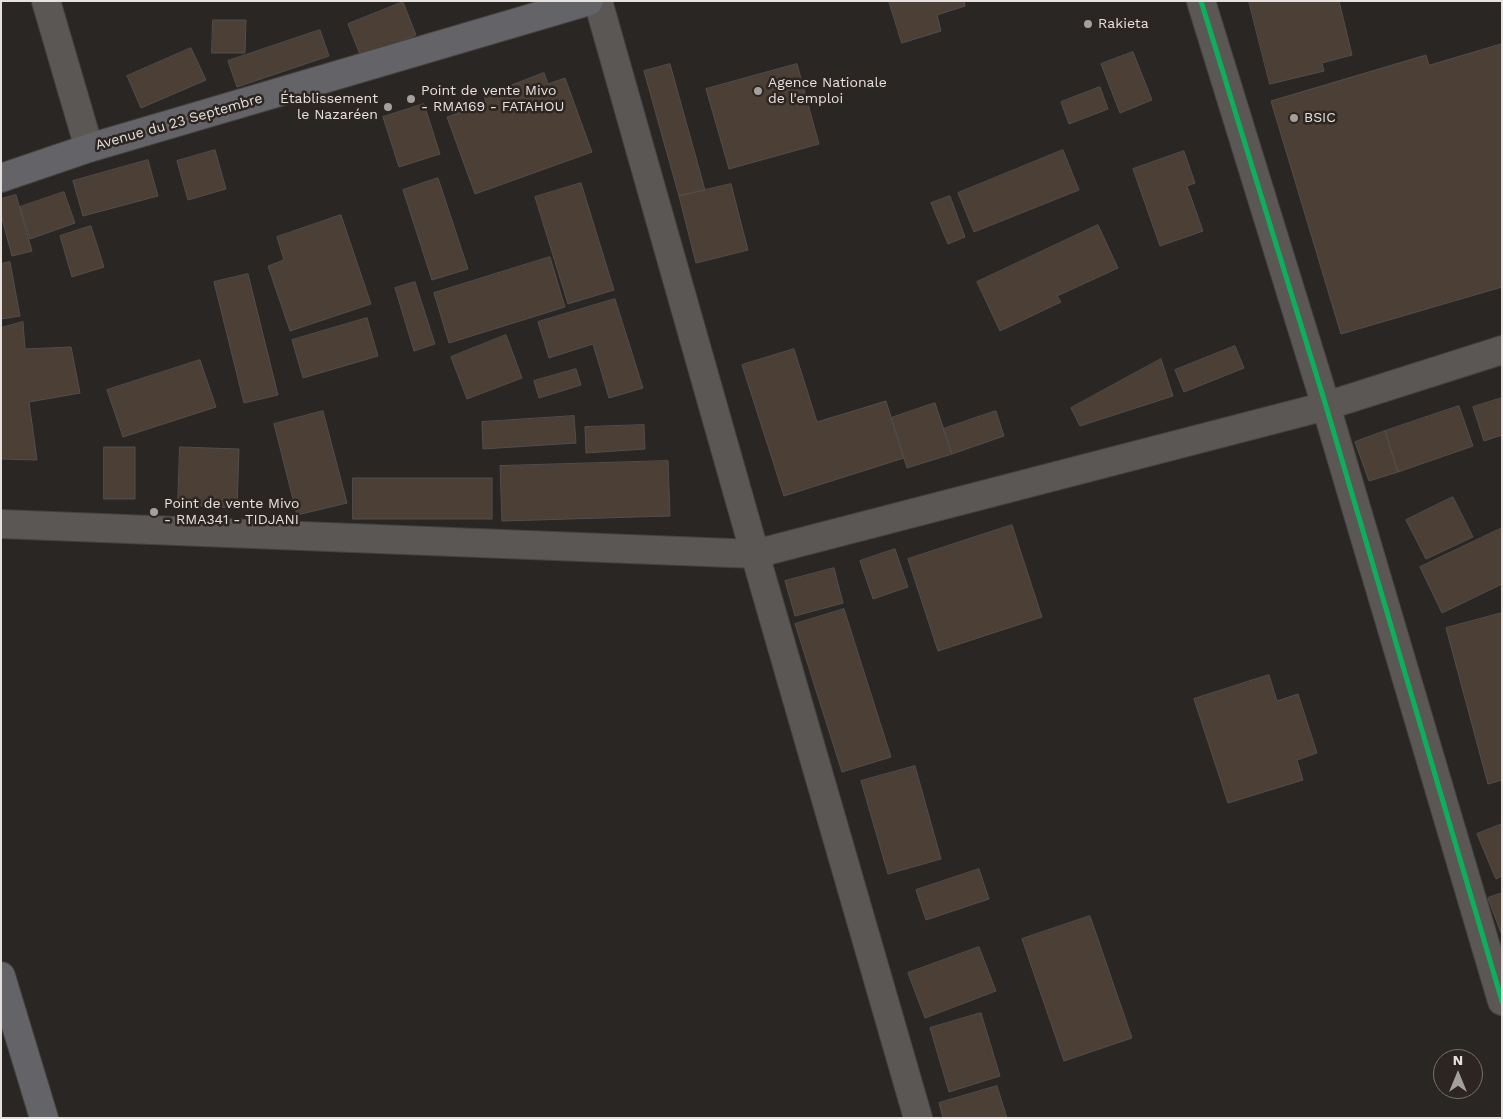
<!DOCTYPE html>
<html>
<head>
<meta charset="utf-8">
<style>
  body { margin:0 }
  #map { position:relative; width:1503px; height:1119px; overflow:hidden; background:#2a2624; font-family:"Work Sans",sans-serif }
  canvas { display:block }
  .frame { position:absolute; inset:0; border:2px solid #e6e1de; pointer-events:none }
  .north { position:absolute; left:1433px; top:1049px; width:50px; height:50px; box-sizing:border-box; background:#2d2521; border:1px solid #77706d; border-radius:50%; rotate:0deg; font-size:14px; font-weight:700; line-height:20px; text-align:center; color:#e6e1de }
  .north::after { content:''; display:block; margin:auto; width:18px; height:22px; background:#a4a09d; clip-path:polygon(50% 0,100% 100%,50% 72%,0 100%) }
</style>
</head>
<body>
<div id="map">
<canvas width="1503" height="1119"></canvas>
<div class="frame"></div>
<div class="north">N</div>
</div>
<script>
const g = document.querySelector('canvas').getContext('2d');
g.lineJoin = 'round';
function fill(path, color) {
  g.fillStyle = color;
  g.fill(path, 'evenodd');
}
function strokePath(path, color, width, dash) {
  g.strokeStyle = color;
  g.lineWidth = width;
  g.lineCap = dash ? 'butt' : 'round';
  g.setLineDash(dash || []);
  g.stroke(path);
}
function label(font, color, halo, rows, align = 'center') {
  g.font = font + ' "Work Sans",sans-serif';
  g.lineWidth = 5;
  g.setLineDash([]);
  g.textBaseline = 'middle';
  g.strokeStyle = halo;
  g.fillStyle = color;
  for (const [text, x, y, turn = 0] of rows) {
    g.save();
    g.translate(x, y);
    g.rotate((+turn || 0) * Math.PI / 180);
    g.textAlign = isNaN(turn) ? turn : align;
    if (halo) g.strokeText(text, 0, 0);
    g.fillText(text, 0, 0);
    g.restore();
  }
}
const building = new Path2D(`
  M889,1H964L965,6L937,15L941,31L902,43Z
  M1249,1H1339L1352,55L1322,63L1324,71L1270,84Z
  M403,2L416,35L361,57L348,24Z
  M213,20H246L245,53H212Z
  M320,30L329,56L237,87L228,61Z
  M1502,44V287L1341,334L1271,101L1426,55L1429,65Z
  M191,48L206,80L141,108L127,76Z
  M1133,52L1152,100L1120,113L1101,64Z
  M670,64L705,190L679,196L644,71Z
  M797,64L819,144L729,169L706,89Z
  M544,73L548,84L565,78L592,152L475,194L447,117L486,103L484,96Z
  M1100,87L1108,109L1069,124L1061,102Z
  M424,104L440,154L399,167L383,117Z
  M215,150L226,189L188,200L177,161Z
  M1063,150L1079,190L974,232L958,193Z
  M1184,151L1195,183L1187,186L1203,231L1160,246L1133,169Z
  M148,160L158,196L83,216L73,181Z
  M438,178L468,269L432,280L403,190Z
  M581,183L614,290L568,304L535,197Z
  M731,184L748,250L696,263L679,196Z
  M64,192L75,223L30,239L20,207Z
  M16,195L32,251L12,256L1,215V199Z
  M950,196L965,237L948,244L931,203Z
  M341,215L371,304L290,331L268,266L284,260L277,237Z
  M1098,225L1118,268L1057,296L1061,302L1000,331L977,282Z
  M91,226L104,267L72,277L60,236Z
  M550,257L565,307L449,343L434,293Z
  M10,262L20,316L1,319V264Z
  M248,274L278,395L244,403L214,282Z
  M415,282L435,344L414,351L395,288Z
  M615,299L643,388L609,398L593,344L549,358L538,322Z
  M367,318L378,356L303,378L292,340Z
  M23,322L25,349L71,347L80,393L29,402L37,460L1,459V328Z
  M506,335L522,378L467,399L451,357Z
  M1235,346L1244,368L1184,392L1175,370Z
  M794,349L817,422L886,401L904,458L784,496L742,365Z
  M1161,359L1173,396L1080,426L1071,408Z
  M200,360L216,407L123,437L107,390Z
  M576,369L581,385L539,398L534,381Z
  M1502,398V435L1484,441L1473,407Z
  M935,403L952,454L907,468L891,418Z
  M1459,406L1473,446L1398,472L1385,431Z
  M323,411L347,503L297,515L274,424Z
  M996,411L1004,436L952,454L943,429Z
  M574,416L576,443L483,449L482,422Z
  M644,425L645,449L586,453L585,427Z
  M1385,431L1398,472L1369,481L1355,442Z
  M104,447H135V499H104Z
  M180,447L239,449L237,508L178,505Z
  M668,461L670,516L502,521L500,466Z
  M353,478H492V519H353Z
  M1453,497L1473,537L1426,559L1406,520Z
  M1012,525L1042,617L938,651L908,559Z
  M1502,528V584L1442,613L1420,567Z
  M895,549L908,587L873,599L860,561Z
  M834,568L843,603L795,616L785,581Z
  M844,609L891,757L842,772L795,624Z
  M1502,613V780L1488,784L1446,628Z
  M1269,675L1277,701L1298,694L1317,753L1297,760L1303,780L1228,803L1194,699Z
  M915,766L941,859L888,874L861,781Z
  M1502,824V876L1496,879L1477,834Z
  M979,869L989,899L926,920L916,890Z
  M1502,893V933H1501L1488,898Z
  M1090,916L1132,1038L1064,1061L1022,939Z
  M979,947L996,991L925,1018L908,973Z
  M981,1013L1000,1076L949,1092L930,1028Z
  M997,1086L1007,1118H943L939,1103Z`);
fill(building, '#4c3f36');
strokePath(building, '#514e4c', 1);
const minor = new Path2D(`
  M46,1L89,148
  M598,1L755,554L918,1118
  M1201,1L1326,406L1502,1001
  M1,524L755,554L1326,406L1502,350`);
const major = new Path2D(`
  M1,178L89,148L589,1
  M1,976L44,1118`);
strokePath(minor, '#444140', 30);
strokePath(major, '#444140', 30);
strokePath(minor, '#5a5755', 28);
strokePath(major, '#646367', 28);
strokePath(new Path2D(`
  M1201,1L1326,406L1502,1001`), '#0daf5c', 5);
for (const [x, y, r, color] of [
  [1088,24,5,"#a4a09d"],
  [758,91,5,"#a4a09d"],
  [411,99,5,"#a4a09d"],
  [388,107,5,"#a4a09d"],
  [1294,118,5,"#a4a09d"],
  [154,512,5,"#a4a09d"]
]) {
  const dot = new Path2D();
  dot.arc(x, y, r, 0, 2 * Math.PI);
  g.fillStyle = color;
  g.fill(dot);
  strokePath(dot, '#2d2521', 2);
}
label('14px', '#e6e1de', '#2d2521', [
  ["Rakieta",1098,24],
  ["Agence Nationale",768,83],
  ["de l'emploi",768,99],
  ["Point de vente Mivo",421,91],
  ["- RMA169 - FATAHOU",421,107],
  ["Établissement",378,99,"right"],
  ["le Nazaréen",378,115,"right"],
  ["BSIC",1304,118],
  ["Point de vente Mivo",164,504],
  ["- RMA341 - TIDJANI",164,520]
], 'left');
label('14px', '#e6e1de', '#2d2521', [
  ["Avenue du 23 Septembre",179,122,-16]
]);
</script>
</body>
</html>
